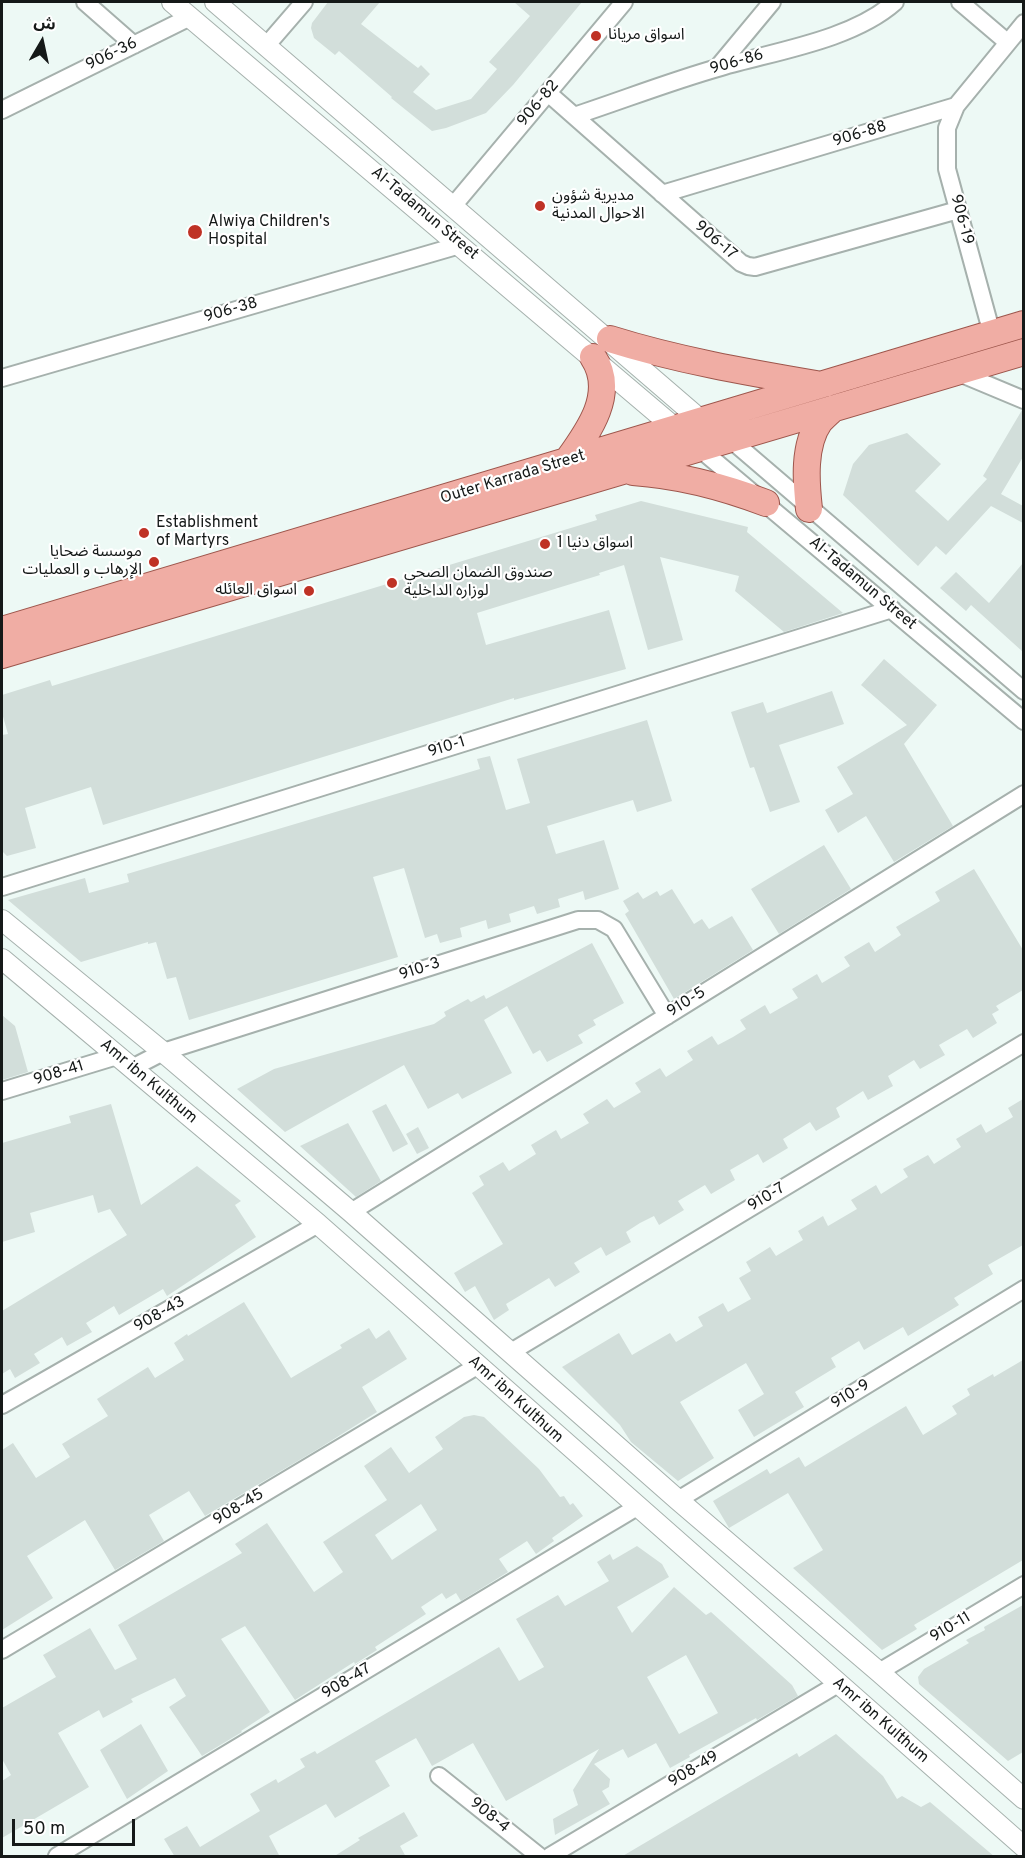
<!DOCTYPE html>
<html>
<head>
<meta charset="utf-8">
<style>
  body { margin:0 }
  #map { position:relative; width:1025px; height:1858px; overflow:hidden; background:#edf9f5; font-family:Overpass,"Noto Sans Arabic",sans-serif }
  canvas { display:block }
  .frame { position:absolute; inset:0; border:3px solid #151918; pointer-events:none }
  .north { position:absolute; left:12px; top:12px; width:60px; height:60px; -webkit-text-stroke:4px #fff; paint-order:stroke; rotate:9deg; font-size:16px; font-weight:700; line-height:24px; text-align:center; color:#151918 }
  .north::after { content:''; display:block; margin:auto; width:21px; height:27px; background:#151918; clip-path:polygon(50% 0,100% 100%,50% 72%,0 100%) }
  .scale { position:absolute; left:12px; top:1819px; width:123px; height:27px; box-sizing:border-box; border:3px solid #151918; border-top:0; padding-left:8px; font-size:18px; line-height:21px; white-space:nowrap; color:#151918; -webkit-text-stroke:4px #fff; paint-order:stroke }
</style>
</head>
<body>
<div id="map">
<canvas width="1025" height="1858"></canvas>
<div class="frame"></div>
<div class="north">ش</div>
<div class="scale">50 m</div>
</div>
<script>
const g = document.querySelector('canvas').getContext('2d');
g.lineJoin = 'round';
function fill(path, color) {
  g.fillStyle = color;
  g.fill(path, 'evenodd');
}
function strokePath(path, color, width, dash) {
  g.strokeStyle = color;
  g.lineWidth = width;
  g.lineCap = dash ? 'butt' : 'round';
  g.setLineDash(dash || []);
  g.stroke(path);
}
function label(font, color, halo, rows, align = 'center') {
  g.font = font + ' Overpass,"Noto Sans Arabic",sans-serif';
  g.lineWidth = 4.5;
  g.setLineDash([]);
  g.textBaseline = 'middle';
  g.strokeStyle = halo;
  g.fillStyle = color;
  for (const [text, x, y, turn = 0] of rows) {
    g.save();
    g.translate(x, y);
    g.rotate((+turn || 0) * Math.PI / 180);
    g.textAlign = isNaN(turn) ? turn : align;
    if (halo) g.strokeText(text, 0, 0);
    g.fillText(text, 0, 0);
    g.restore();
  }
}
fill(new Path2D(`
  M328,2H380L361,24L418,68L421,65L430,74L413,92L436,110L471,99L497,69L489,62L530,16L514,2H582L513,85L486,113L446,128L432,131L391,98L392,97L339,51L335,55L314,38L311,28L312,23Z
  M1022,410L1023,457L1001,494L1023,506V523L991,506L946,555L936,546L918,566L843,495L853,464L869,445L907,433L941,464L915,491L948,521L987,479L983,476Z
  M641,501L748,527L747,532L843,613L784,632L735,591L739,576L660,557L683,640L648,650L624,565L599,573L600,575L477,613L486,645L609,610L626,669L514,700V698L103,825L91,787L25,808L36,848L7,856L2,851V735L8,734L2,713V695L50,680L52,686L597,520L595,515Z
  M1023,563V652L971,605L966,611L940,588L956,572L989,603Z
  M884,659L937,705L904,744L953,826L894,862L866,816L838,833L825,810L853,794L837,767L907,725L861,685Z
  M832,691L844,724L779,745L800,802L770,812L754,767L750,768L731,712L763,702L767,713Z
  M647,720L672,801L637,812L633,800L547,826L556,854L604,840L619,889L585,900L583,891L558,899L560,907L537,914L534,906L509,914L511,922L488,929L486,920L460,928L462,937L440,943L437,934L425,938L404,868L373,877L398,957L189,1020L176,977L167,979L156,942L148,944V942L81,962L8,900L85,878L89,893L129,882L127,874L480,769L477,759L490,756L506,810L530,803L517,759Z
  M824,845L851,889L779,934L751,889Z
  M974,869L1023,950V990L996,1006L999,1010L992,1014L997,1023L973,1038L967,1029L939,1045L945,1055L920,1069L914,1060L888,1076L893,1086L868,1100L863,1091L836,1108L840,1117L816,1131L810,1122L783,1139L788,1148L763,1163L758,1154L730,1170L735,1180L711,1194L705,1185L678,1201L684,1210L659,1225L654,1216L640,1223L626,1232L631,1242L606,1256L601,1247L574,1263L580,1272L555,1287L549,1278L506,1304L509,1310L494,1320L475,1286L465,1292L454,1273L503,1244L472,1193L484,1185L479,1176L503,1162L509,1171L536,1154L531,1145L556,1130L561,1139L589,1123L583,1114L607,1099L614,1108L641,1092L635,1083L660,1068L666,1077L693,1060L687,1051L712,1036L718,1045L733,1037L746,1029L740,1020L765,1005L770,1014L798,998L792,989L817,974L822,983L837,974L850,966L844,957L869,942L875,952L901,935L896,927L940,901L935,892Z
  M672,889L694,924L702,919L709,929L732,916L753,950L674,999L625,914L629,911L623,901L638,892L643,899L657,891L660,896Z
  M592,943L624,1003L593,1020L596,1025L578,1035L583,1043L547,1062L540,1050L533,1054L507,1006L484,1020L512,1073L462,1099L458,1093L428,1109L404,1065L285,1132L237,1089L274,1069L434,1024L446,1016L444,1012L468,999L471,1002L484,995L486,999Z
  M2,1015L15,1026L28,1072L2,1080Z
  M1023,1099V1245L988,1265L993,1274L954,1298L959,1305L908,1336L903,1327L864,1350L859,1341L831,1358L836,1367L795,1392L804,1407L754,1437L738,1410L764,1394L746,1363L680,1402L714,1458L678,1481L631,1442L620,1425L562,1367L619,1333L632,1355L670,1333L676,1342L703,1326L698,1317L723,1303L728,1312L751,1299L739,1278L751,1271L746,1262L770,1247L776,1256L803,1240L798,1231L823,1216L828,1226L857,1209L851,1200L876,1185L881,1194L908,1177L903,1169L928,1155L934,1164L945,1157L961,1147L956,1139L981,1124L986,1133L1013,1117L1008,1108Z
  M111,1104L141,1205L197,1166L241,1201L235,1205L256,1237L167,1296L163,1289L119,1315L114,1306L86,1323L92,1332L67,1346L62,1337L34,1354L40,1363L15,1378L10,1369L2,1374V1311L127,1235L110,1209L98,1213L93,1195L30,1213L35,1232L2,1242V1143L71,1123L69,1116Z
  M386,1104L408,1144L393,1152L372,1111Z
  M348,1123L381,1181L356,1197L300,1146Z
  M418,1127L429,1148L417,1154L406,1134Z
  M244,1302L291,1378L342,1348L340,1345L369,1328L376,1339L389,1330L407,1359L362,1387L377,1412L318,1449L205,1516L189,1491L149,1515L164,1541L115,1570L85,1520L27,1556L53,1598L2,1630V1450L13,1443L36,1478L70,1457L62,1444L108,1416L97,1399L148,1367L155,1378L184,1360L174,1343L187,1334L188,1336Z
  M1023,1360V1560L914,1625L917,1629L882,1650L793,1568L823,1550L788,1493L729,1528L713,1501L767,1469L770,1474L799,1457L805,1467L906,1406L923,1435L957,1414L952,1406L970,1395L967,1389L993,1374L994,1377Z
  M474,1415L484,1417L539,1469L560,1497L564,1496L570,1505L573,1503L583,1516L552,1538L554,1541L536,1554L527,1541L499,1559L508,1572L461,1601L456,1593L446,1599L442,1593L421,1607L426,1614L375,1647L377,1650L355,1664L354,1662L295,1700L245,1626L221,1639L270,1712L241,1731L242,1732L202,1756L169,1707L186,1696L175,1678L131,1699L133,1702L103,1718L99,1710L58,1733L89,1787L2,1838V1781L11,1775L2,1759V1708L56,1677L43,1655L90,1628L115,1670L137,1659L118,1625L242,1553L235,1544L267,1523L314,1592L343,1572L323,1542L387,1500L364,1466L391,1447L409,1473L443,1449L435,1437L464,1417ZM421,1504L437,1530L392,1560L375,1535Z
  M637,1546L662,1564L669,1577L617,1607L632,1633L674,1587L706,1615L711,1612L792,1685L798,1696L757,1720L756,1718L689,1755L690,1757L670,1768L656,1743L628,1758L623,1749L594,1764L610,1779L609,1787L602,1791L610,1804L555,1835L553,1819L578,1805L573,1790L599,1749L506,1801L473,1743L432,1766L416,1738L375,1761L390,1786L335,1818L326,1804L269,1836L280,1857H175L164,1839L187,1826L200,1847L260,1811L250,1794L276,1779L278,1783L305,1767L300,1759L315,1751L317,1754L499,1647L519,1681L544,1667L516,1619L558,1595L565,1606L609,1581L597,1562L610,1554L613,1560ZM686,1655L718,1713L679,1734L647,1677Z
  M1023,1605V1752L1008,1761L919,1684L918,1677L924,1669L969,1643L966,1640L985,1630L984,1627Z
  M141,1724L168,1771L127,1799L100,1750Z
  M836,1734L883,1776L897,1799L902,1796L921,1807L930,1802L995,1857H621L797,1753L799,1757Z
  M404,1812L418,1836L400,1846L406,1857H333L360,1840L358,1838Z`), '#d2deda');
const minor = new Path2D(`
  M85,2L134,45
  M960,2L1007,42
  M266,46L304,2
  M718,67L772,2
  M548,93L741,263L748,266L755,267L958,210
  M956,106L947,128V169L992,334
  M2,110L190,17
  M574,116C623,100 671,81 721,67C776,51 852,40 895,2
  M662,194L956,106L1024,23
  M453,206L624,2
  M957,372L1024,400
  M2,378L460,245
  M730,439L1024,691
  M699,448L1024,721
  M2,887L892,609
  M132,1068L163,1052L578,920H598L614,929L667,1016
  M2,1091L117,1056
  M351,1212L1024,794
  M511,1352L1024,1043
  M2,1405L318,1224
  M678,1500L1024,1289
  M2,1650L477,1366
  M879,1672L1024,1585
  M439,1776L539,1856
  M57,1856L637,1507
  M550,1856L838,1684`);
const tertiary = new Path2D(`
  M172,2L676,429
  M215,2L702,421
  M2,920L163,1052L351,1212L678,1500L879,1672L1024,1799
  M2,959L318,1224L1024,1847`);
const primary = new Path2D(`
  M610,339C677,360 746,372 816,384
  M567,461C588,432 617,393 593,357
  M633,472C677,475 724,487 766,503
  M809,509C806,482 803,445 820,421C824,417 829,412 834,408
  M2,630L1024,324
  M2,655L1024,352`);
strokePath(minor, '#a6b1ad', 20);
strokePath(tertiary, '#a6b1ad', 22);
strokePath(primary, '#9d564c', 28);
strokePath(minor, '#fff', 16);
strokePath(tertiary, '#fff', 20);
strokePath(primary, '#f0ada4', 26);
for (const [x, y, r, color] of [
  [596,36,6,"#bf3225"],
  [540,206,6,"#bf3225"],
  [195,232,8,"#bf3225"],
  [144,533,6,"#bf3225"],
  [545,544,6,"#bf3225"],
  [154,562,6,"#bf3225"],
  [392,583,6,"#bf3225"],
  [309,591,6,"#bf3225"]
]) {
  const dot = new Path2D();
  dot.arc(x, y, r, 0, 2 * Math.PI);
  g.fillStyle = color;
  g.fill(dot);
  strokePath(dot, '#fff', 2);
}
label('16px', '#151918', '#fff', [
  ["اسواق مريانا",608,36],
  ["مديرية شؤون",552,197],
  ["الاحوال المدنية",552,215],
  ["Alwiya Children's",208,223],
  ["Hospital",208,241],
  ["Establishment",156,524],
  ["of Martyrs",156,542],
  ["اسواق دنيا 1",557,544],
  ["موسسة ضحايا",142,553,"right"],
  ["الإرهاب و العمليات",142,571,"right"],
  ["صندوق الضمان الصحي",404,574],
  ["لوزاره الداخليه",404,592],
  ["اسواق العائله",297,591,"right"]
], 'left');
label('16px', '#151918', '#fff', [
  ["906-36",112,55,-26],
  ["906-86",737,63,-16],
  ["906-82",539,104,-50],
  ["906-88",860,135,-17],
  ["Al-Tadamun Street",424,214,40],
  ["906-19",961,220,75],
  ["906-17",715,241,41],
  ["906-38",231,311,-16],
  ["Outer Karrada Street",513,478,-17],
  ["Al-Tadamun Street",862,584,40],
  ["910-1",447,748,-17],
  ["910-3",420,970,-18],
  ["910-5",687,1003,-32],
  ["908-41",59,1074,-17],
  ["Amr ibn Kulthum",148,1082,40],
  ["910-7",767,1198,-31],
  ["908-43",160,1315,-30],
  ["910-9",851,1395,-31],
  ["Amr ibn Kulthum",515,1400,42],
  ["908-45",239,1508,-31],
  ["910-11",951,1628,-31],
  ["908-47",347,1682,-31],
  ["Amr ibn Kulthum",880,1721,41],
  ["908-49",694,1770,-31],
  ["908-4",489,1816,39]
]);
</script>
</body>
</html>
